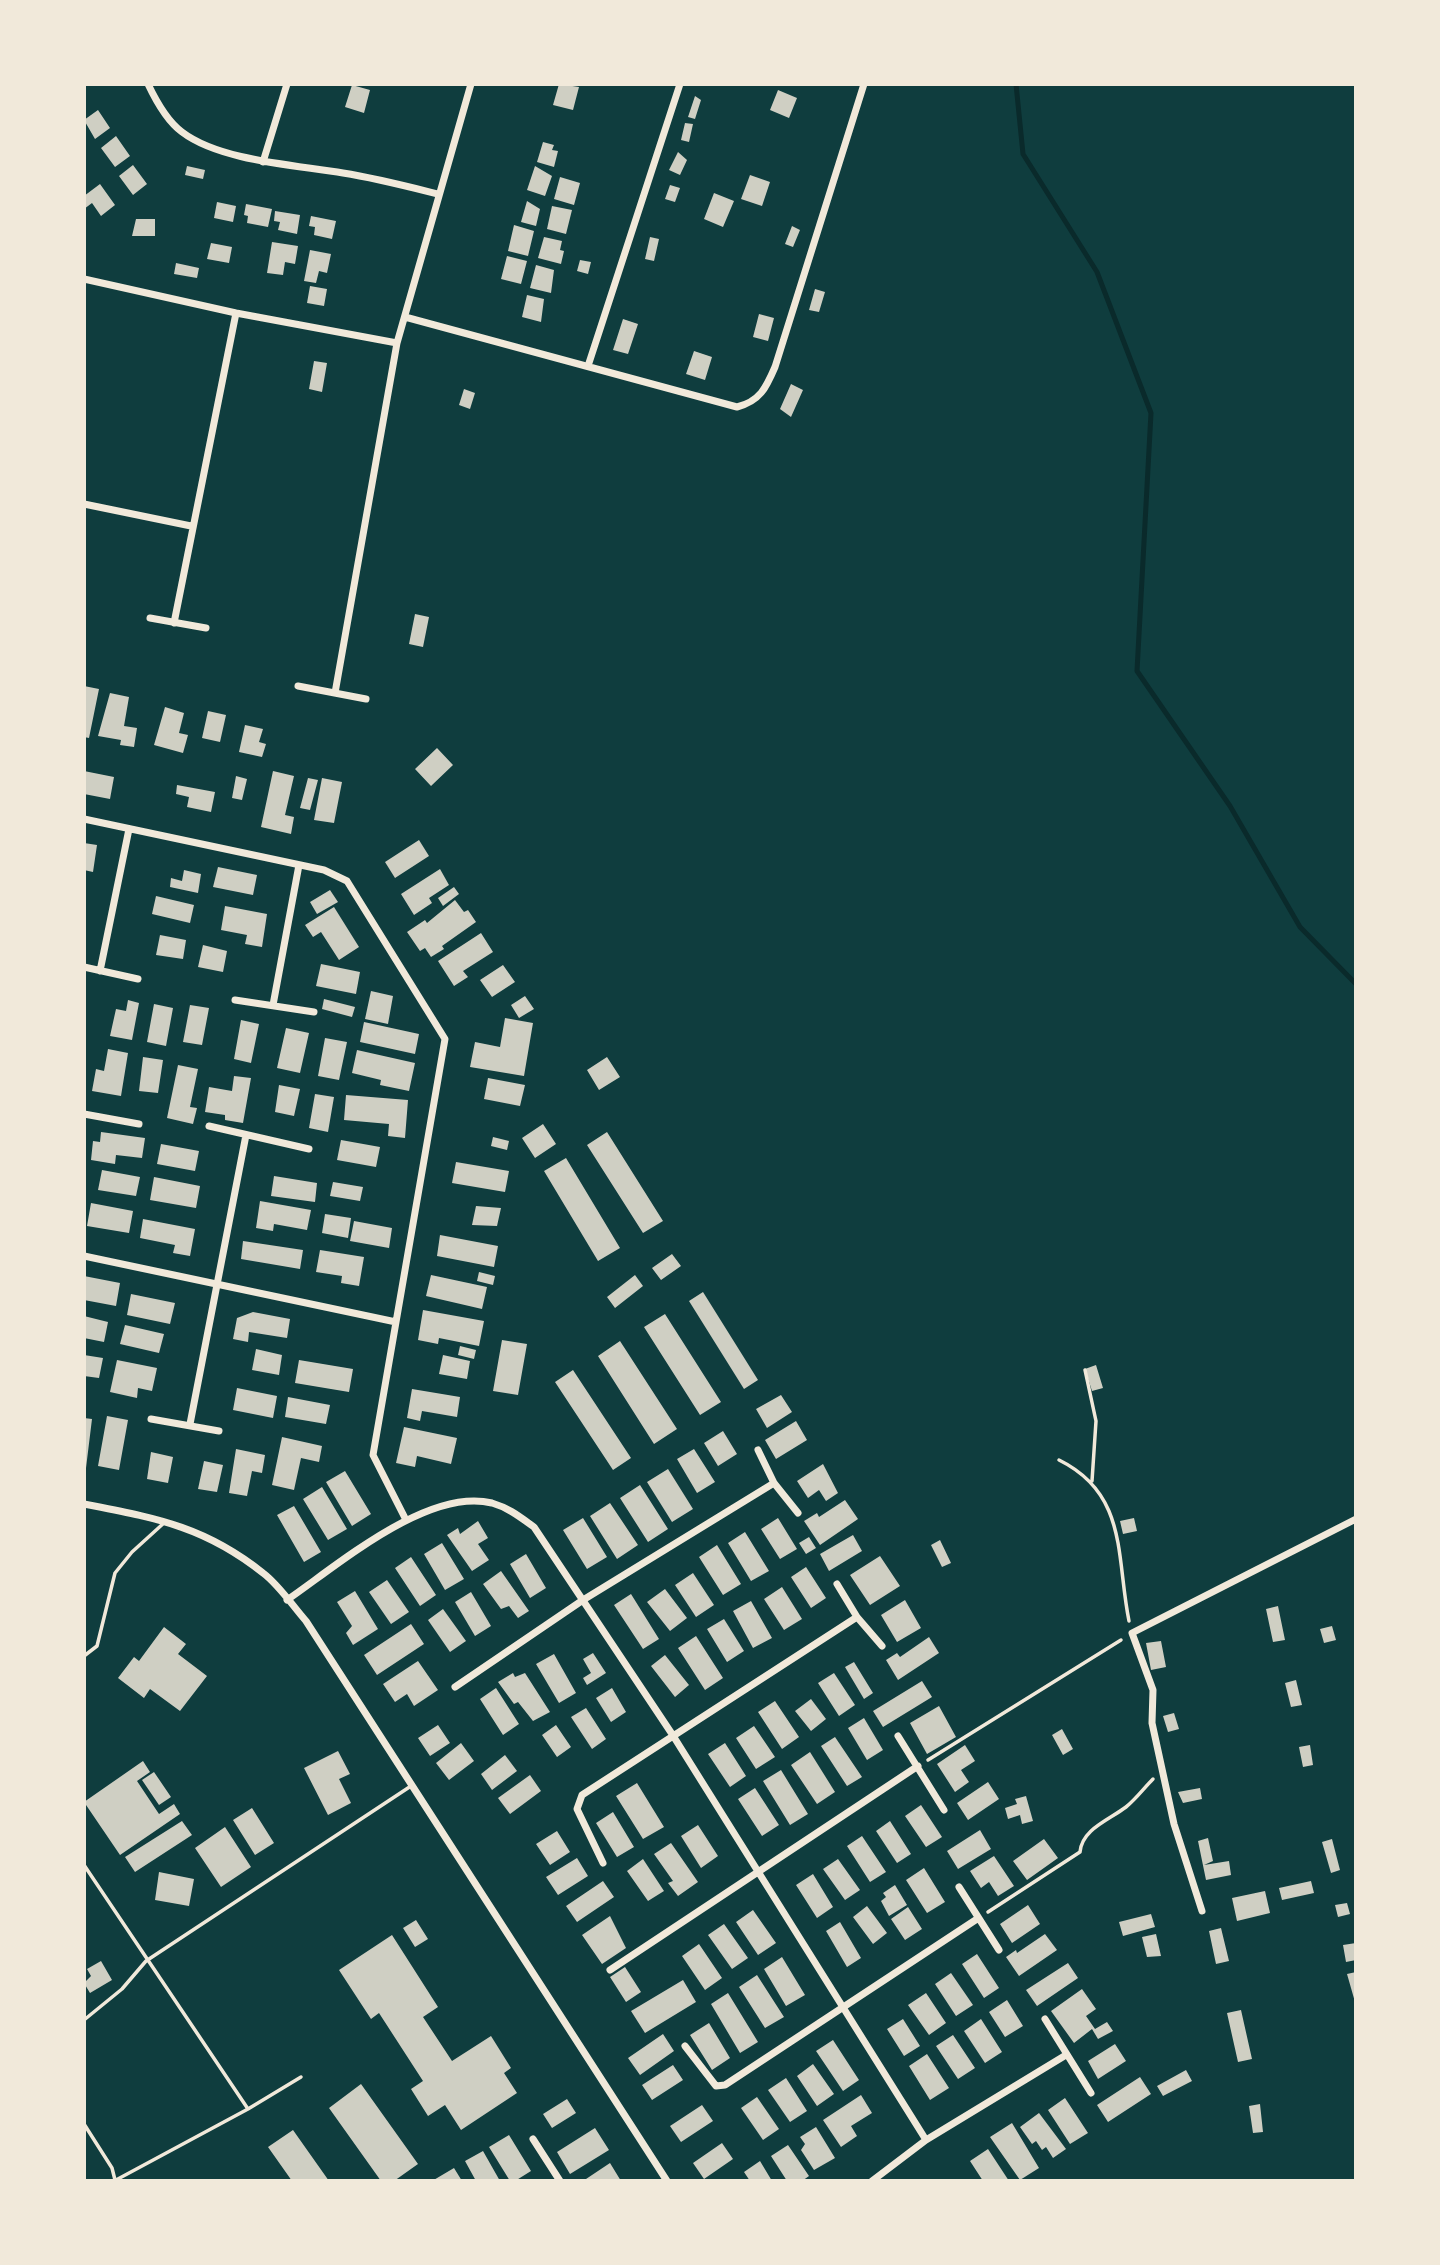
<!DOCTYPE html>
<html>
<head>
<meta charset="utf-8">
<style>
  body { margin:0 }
  #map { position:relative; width:1440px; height:2265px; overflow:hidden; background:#0f3d3e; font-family:Roboto,sans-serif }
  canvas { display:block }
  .frame { position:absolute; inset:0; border:86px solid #f1e9da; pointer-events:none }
</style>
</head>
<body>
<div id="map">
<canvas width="1440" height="2265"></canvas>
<div class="frame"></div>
</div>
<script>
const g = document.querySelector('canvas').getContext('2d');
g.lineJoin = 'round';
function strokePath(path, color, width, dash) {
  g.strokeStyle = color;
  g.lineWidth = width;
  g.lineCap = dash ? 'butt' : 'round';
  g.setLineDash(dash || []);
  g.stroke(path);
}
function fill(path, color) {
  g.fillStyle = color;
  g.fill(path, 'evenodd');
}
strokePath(new Path2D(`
  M1016,84L1023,154L1097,272L1151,413L1137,671L1230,806L1300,927L1356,984`), '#0a2a2b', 5);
fill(new Path2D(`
  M559,84L579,87L573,110L553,105Z
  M352,85L370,90L364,113L345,107Z
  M778,90L797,98L789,118L770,110Z
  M695,96L701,100L695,119L688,117Z
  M98,110L110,128L95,139L84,120Z
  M685,123L693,124L689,142L681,140Z
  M116,136L130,156L115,167L101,148Z
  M543,142L554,145L552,150L558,151L554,167L537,162Z
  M678,152L687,160L680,175L669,170Z
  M133,165L147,184L133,195L119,176Z
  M187,166L205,170L203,179L185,175Z
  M535,166L552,176L545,196L527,190Z
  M750,175L770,182L762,206L741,199Z
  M560,177L580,183L574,205L554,199Z
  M100,184L115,205L101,216L92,203L84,209V196Z
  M670,185L680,188L675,202L665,199Z
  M714,193L734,201L723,227L704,219Z
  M527,201L540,209L536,226L521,222Z
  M217,202L236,206L233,222L214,218Z
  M246,204L272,209L268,227L247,223L248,216L244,215Z
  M552,206L572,210L566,234L547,229Z
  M275,211L300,215L297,234L278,230L280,222L274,221Z
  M311,216L336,221L332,239L314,235L315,227L309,226Z
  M136,219H155V236H132Z
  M514,225L534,231L528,256L508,251Z
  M792,226L800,230L793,247L785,244Z
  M544,237L562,241L560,250L564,251L561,264L538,258Z
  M650,237L659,239L654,261L645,259Z
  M272,242L298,246L295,264L285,262L283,275L267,273Z
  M211,243L232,247L229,263L207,259Z
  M310,250L331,254L327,273L319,271L316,283L304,281Z
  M507,256L527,261L521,284L501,279Z
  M580,260L591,262L588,274L577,271Z
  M176,263L199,268L197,278L174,274Z
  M536,265L554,270L551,293L530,288Z
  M310,286L327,289L324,306L307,303Z
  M815,289L825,292L819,312L809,310Z
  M527,295L544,299L541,322L522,317Z
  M759,314L774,318L768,341L753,337Z
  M623,319L638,324L628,354L613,350Z
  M694,351L712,357L705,380L686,374Z
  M314,361L327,363L322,392L309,389Z
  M791,384L803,390L791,417L780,409Z
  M464,389L475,393L470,409L459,405Z
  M415,614L429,617L423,647L409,644Z
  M84,686L99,689L89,738L84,737Z
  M110,693L129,697L124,726L137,728L134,747L120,745L121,740L98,736Z
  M165,707L184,713L179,733L188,735L183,753L154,745Z
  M208,711L226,715L220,742L202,738Z
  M245,725L263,729L259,742L266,744L262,757L239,752Z
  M437,748L453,765L431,786L415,769Z
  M84,771L114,777L110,799L84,794Z
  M273,771L294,776L285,815L294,817L291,834L261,827Z
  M236,776L247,779L242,800L232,798Z
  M308,778L318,780L310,810L300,808Z
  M322,778L342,782L334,823L314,820Z
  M177,785L215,792L211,812L187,807L189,797L176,794Z
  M419,840L429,856L395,878L385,862Z
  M84,843L97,845L93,872L84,870Z
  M218,867L257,875L253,895L213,887Z
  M440,869L449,885L429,898L432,903L414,915L401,894Z
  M184,870L201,874L198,893L170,887L171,878L182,881Z
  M454,887L459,894L443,906L438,898Z
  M330,890L338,902L317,914L310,902Z
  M156,896L194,905L190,923L152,914Z
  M455,900L464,912L468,910L476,922L442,946L444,949L431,957L425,948L420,951L407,932L425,920L427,923Z
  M225,906L267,914L262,947L245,944L247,935L221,930Z
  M334,907L359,947L339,960L321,932L313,937L305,925Z
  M481,933L493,952L463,971L468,977L454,986L438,961Z
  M160,935L186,940L183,959L156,955Z
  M203,945L227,951L223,972L198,967Z
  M321,964L360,972L356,994L316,986Z
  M503,965L515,982L492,997L480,980Z
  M371,991L393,996L388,1024L365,1019Z
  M525,996L534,1009L519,1018L511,1005Z
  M324,999L355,1007L352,1017L322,1009Z
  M128,1000L139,1003L132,1040L110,1036L116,1009L126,1011Z
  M154,1004L173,1008L166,1046L147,1042Z
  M190,1005L209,1008L202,1045L183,1042Z
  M505,1018L533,1023L524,1076L470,1067L475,1042L500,1047Z
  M241,1020L259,1024L251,1063L234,1059Z
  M364,1022L419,1034L415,1054L360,1042Z
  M286,1028L309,1033L300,1073L277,1068Z
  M325,1038L347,1042L339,1080L318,1076Z
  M108,1049L128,1053L121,1096L92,1091L96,1069L104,1071Z
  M357,1050L415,1063L409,1091L380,1085L381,1080L352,1073Z
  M143,1057L163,1060L158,1093L139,1091Z
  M607,1057L620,1077L599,1090L587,1070Z
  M178,1065L198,1069L190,1107L197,1108L193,1124L167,1118Z
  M234,1076L251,1078L243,1123L225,1120V1115L205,1112L209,1087L232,1091Z
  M488,1078L525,1085L520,1106L484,1099Z
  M279,1085L300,1089L294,1116L275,1112Z
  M315,1094L334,1097L328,1132L309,1128Z
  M346,1095L408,1100L405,1138L388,1136L389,1124L344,1120Z
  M543,1124L556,1144L535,1158L522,1138Z
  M101,1132L145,1138L142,1158L116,1155L115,1164L91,1160L93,1141L100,1142Z
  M607,1132L663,1221L643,1233L587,1145Z
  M493,1137L509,1141L507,1150L491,1146Z
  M341,1140L380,1147L376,1167L337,1160Z
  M161,1144L199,1151L195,1171L157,1164Z
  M566,1158L620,1248L598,1261L544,1171Z
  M456,1162L509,1171L505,1192L452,1183Z
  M102,1170L140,1177L136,1196L98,1190Z
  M274,1176L317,1183L315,1202L271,1196Z
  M154,1177L200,1186L196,1208L150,1200Z
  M333,1182L363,1187L360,1201L330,1196Z
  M260,1201L311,1210L307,1230L274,1224L273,1231L256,1228Z
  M91,1203L133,1211L129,1233L87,1226Z
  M476,1206L501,1208L497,1226L472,1225Z
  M325,1214L351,1218L348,1238L322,1233Z
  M143,1219L195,1229L190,1256L173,1253L175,1245L140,1238Z
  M354,1221L392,1228L389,1248L350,1241Z
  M440,1235L498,1246L494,1267L437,1256Z
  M243,1241L303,1250L300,1269L241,1259Z
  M320,1250L364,1257L359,1286L341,1283L342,1276L316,1272Z
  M672,1254L681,1266L661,1280L652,1268Z
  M479,1272L495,1276L493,1285L477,1281Z
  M431,1275L487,1287L482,1309L426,1296Z
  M635,1275L643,1286L615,1308L607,1297Z
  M84,1276L120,1283L116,1306L84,1300Z
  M703,1292L758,1380L744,1389L689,1301Z
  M131,1294L175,1303L170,1324L127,1315Z
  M423,1310L484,1321L479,1346L439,1338L438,1344L418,1340Z
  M253,1312L290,1319L287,1338L249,1332L248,1342L233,1339L237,1318Z
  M665,1314L721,1402L700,1415L644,1327Z
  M84,1316L108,1322L104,1342L84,1338Z
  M125,1325L164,1334L159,1353L120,1344Z
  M502,1340L527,1344L518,1395L493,1391Z
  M620,1341L677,1429L654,1444L598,1356Z
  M460,1346L476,1350L474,1359L458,1355Z
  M256,1349L282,1355L279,1375L252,1370Z
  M84,1355L103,1358L99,1378L84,1376Z
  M443,1355L470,1361L467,1379L439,1374Z
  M117,1360L157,1368L152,1391L138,1388L137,1398L110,1392Z
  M299,1360L353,1369L349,1392L295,1383Z
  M1096,1365L1103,1388L1092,1391L1085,1369Z
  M573,1370L631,1458L613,1470L555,1382Z
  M237,1388L277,1396L273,1418L233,1410Z
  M412,1389L460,1397L457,1417L422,1411L420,1421L407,1418Z
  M781,1395L792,1412L767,1428L756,1409Z
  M288,1397L330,1405L326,1424L285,1417Z
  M107,1416L128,1420L119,1470L98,1466Z
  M84,1418L92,1419L86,1468H84Z
  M796,1421L807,1440L776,1459L765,1440Z
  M404,1427L457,1438L451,1464L417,1456L415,1467L396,1463Z
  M723,1431L737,1454L718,1466L704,1443Z
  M282,1437L322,1446L319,1462L301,1458L294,1490L272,1485Z
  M236,1449L265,1455L262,1473L252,1471L247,1496L229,1493Z
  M694,1449L715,1482L697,1493L677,1459Z
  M151,1452L173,1457L168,1483L147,1479Z
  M204,1461L223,1465L217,1492L198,1489Z
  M823,1464L838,1493L826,1501L819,1490L808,1498L797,1481Z
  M668,1469L693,1509L672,1522L647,1482Z
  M345,1471L371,1514L352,1526L326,1482Z
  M640,1485L668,1529L648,1542L620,1498Z
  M322,1487L347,1529L328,1540L303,1499Z
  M845,1500L858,1519L820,1545L804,1521L817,1513L819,1517Z
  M610,1503L638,1545L617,1559L590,1516Z
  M294,1506L321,1552L304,1562L277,1515Z
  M583,1518L607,1557L587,1569L563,1530Z
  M778,1518L797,1549L780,1559L761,1529Z
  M1134,1518L1137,1531L1123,1534L1120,1521Z
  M478,1521L488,1538L478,1544L489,1560L472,1571L447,1535L458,1528L460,1534Z
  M745,1532L769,1571L751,1581L728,1543Z
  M853,1535L862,1551L829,1571L820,1554Z
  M809,1537L816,1548L806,1554L799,1543Z
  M940,1540L951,1563L942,1567L931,1545Z
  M442,1543L464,1579L445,1590L424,1554Z
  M717,1545L741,1584L723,1595L699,1557Z
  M526,1554L546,1588L530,1598L510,1564Z
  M880,1556L900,1586L870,1605L850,1575Z
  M411,1557L436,1595L420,1606L395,1568Z
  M806,1567L826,1598L811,1608L791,1577Z
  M501,1571L529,1611L518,1618L509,1606L501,1609L483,1584Z
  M693,1573L714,1605L696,1617L675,1585Z
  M387,1580L409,1612L391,1624L369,1592Z
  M782,1587L802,1619L784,1630L764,1599Z
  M665,1589L687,1618L670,1631L647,1602Z
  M355,1591L378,1629L353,1645L346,1633L352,1626L337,1602Z
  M471,1592L491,1626L475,1636L455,1602Z
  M631,1594L659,1639L643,1649L614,1605Z
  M905,1600L921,1628L897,1642L881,1615Z
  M751,1601L772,1638L753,1648L733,1611Z
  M1278,1606L1285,1640L1273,1642L1266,1609Z
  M443,1609L466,1641L450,1652L428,1620Z
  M724,1619L744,1651L727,1662L707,1629Z
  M411,1624L424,1644L377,1675L364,1655Z
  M1332,1626L1336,1640L1324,1643L1320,1629Z
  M164,1627L186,1644L178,1654L207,1676L180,1711L150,1689L144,1698L118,1678L134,1657L139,1661Z
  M696,1636L723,1678L705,1690L678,1648Z
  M929,1637L939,1653L898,1680L886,1660L897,1653L900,1657Z
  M1161,1641L1166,1667L1151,1670L1146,1643Z
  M593,1653L606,1673L587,1685L583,1678L591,1673L583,1659Z
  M554,1654L576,1693L559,1703L536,1664Z
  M665,1655L689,1685L675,1697L651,1666Z
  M418,1661L438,1690L414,1706L407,1694L395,1702L383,1684Z
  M854,1662L873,1693L864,1699L845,1667Z
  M513,1673L515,1677L525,1673L550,1712L533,1721L518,1702L514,1704L498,1682Z
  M834,1673L855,1705L839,1716L818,1683Z
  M1296,1680L1302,1705L1291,1707L1285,1683Z
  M922,1681L932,1697L883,1727L873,1711Z
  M496,1688L519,1724L503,1735L480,1699Z
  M612,1688L626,1712L611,1722L596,1698Z
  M811,1699L826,1719L811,1731L795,1711Z
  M775,1701L799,1737L782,1749L758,1712Z
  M939,1706L956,1737L927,1754L910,1723Z
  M586,1708L606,1739L592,1749L571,1717Z
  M1174,1713L1179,1729L1168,1732L1163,1716Z
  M864,1718L883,1750L867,1760L848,1728Z
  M438,1725L450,1743L430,1756L418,1738Z
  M556,1725L571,1747L557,1757L542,1735Z
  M754,1726L775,1757L756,1769L736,1738Z
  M1062,1729L1073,1749L1063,1755L1052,1735Z
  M835,1737L862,1777L847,1786L821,1746Z
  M461,1743L474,1761L449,1780L436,1763Z
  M725,1743L746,1776L730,1787L708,1754Z
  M965,1745L975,1761L961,1770L969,1782L955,1792L937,1764Z
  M1310,1745L1313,1765L1303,1767L1299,1747Z
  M338,1751L350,1774L339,1779L351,1803L328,1815L304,1768Z
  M810,1752L835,1792L817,1804L791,1765Z
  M505,1755L517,1771L492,1790L481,1774Z
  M143,1761L150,1772L137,1781L159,1814L174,1804L180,1814L120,1855L84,1802Z
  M781,1770L808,1814L790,1825L763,1781Z
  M154,1772L171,1797L159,1805L142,1780Z
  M530,1775L541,1791L510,1814L498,1798Z
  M988,1782L999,1799L968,1820L957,1803Z
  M637,1783L664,1827L643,1839L616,1796Z
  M755,1788L779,1825L762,1836L738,1799Z
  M1200,1788L1202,1799L1183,1803L1178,1792Z
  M1026,1796L1033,1821L1022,1824L1020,1815L1008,1819L1005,1808L1017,1804L1015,1799Z
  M921,1805L942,1837L926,1847L905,1816Z
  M252,1808L274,1843L255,1855L233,1820Z
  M613,1812L634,1847L617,1857L596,1823Z
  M182,1821L192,1835L135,1872L125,1857Z
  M890,1821L911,1854L897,1863L876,1831Z
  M698,1825L718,1856L701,1868L681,1836Z
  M225,1827L251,1867L221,1887L195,1848Z
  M980,1830L991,1849L958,1869L947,1851Z
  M557,1831L570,1852L550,1865L536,1844Z
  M862,1836L886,1872L870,1882L847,1846Z
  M1208,1838L1213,1861L1204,1865L1229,1861L1231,1875L1206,1880L1198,1841Z
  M1044,1839L1058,1858L1027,1880L1013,1861Z
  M1332,1839L1340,1870L1331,1873L1322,1842Z
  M671,1843L698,1882L678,1896L668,1883L673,1881L654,1854Z
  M994,1856L1014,1886L998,1896L989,1882L981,1888L970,1871Z
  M577,1858L588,1876L558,1895L546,1877Z
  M643,1859L664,1891L648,1901L627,1871Z
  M838,1859L860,1890L845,1900L823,1869Z
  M924,1868L945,1902L927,1913L906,1880Z
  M159,1872L194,1879L189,1906L155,1900Z
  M813,1874L833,1907L817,1918L796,1885Z
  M603,1881L614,1897L577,1922L566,1906Z
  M1311,1881L1314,1893L1282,1900L1279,1888Z
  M895,1885L907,1905L889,1916L881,1901L886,1897L883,1893Z
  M1265,1891L1270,1913L1237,1921L1232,1898Z
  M1347,1903L1350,1914L1338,1917L1335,1905Z
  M1028,1905L1040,1924L1012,1943L1000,1924Z
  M867,1906L887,1933L873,1944L853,1917Z
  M908,1907L922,1929L905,1940L891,1919Z
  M753,1910L776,1943L758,1955L736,1922Z
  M1151,1914L1155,1927L1123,1936L1119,1922Z
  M610,1916L626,1948L602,1964L582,1935Z
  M416,1920L428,1939L415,1947L403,1928Z
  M840,1922L861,1958L847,1967L826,1931Z
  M724,1924L748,1958L732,1969L708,1935Z
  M1221,1928L1229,1961L1216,1964L1209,1931Z
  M1045,1934L1057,1950L1019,1976L1006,1957L1016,1950L1017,1953Z
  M1156,1934L1161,1956L1147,1957L1142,1937Z
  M392,1935L438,2007L423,2017L452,2061L491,2036L511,2068L504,2073L517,2093L461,2130L445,2105L428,2116L411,2089L423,2081L379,2013L371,2019L339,1970Z
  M1356,1943V1960L1346,1962L1343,1945Z
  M699,1944L722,1978L705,1990L682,1956Z
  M977,1954L999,1988L984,1998L962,1964Z
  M782,1957L805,1995L786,2006L764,1969Z
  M101,1961L112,1980L90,1993L84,1983L91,1976L87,1969Z
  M1068,1963L1078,1978L1037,2006L1026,1990Z
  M625,1967L641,1992L626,2002L610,1977Z
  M1356,1972V2002H1355L1347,1974Z
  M951,1973L973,2005L956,2016L935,1984Z
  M757,1975L784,2017L765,2028L739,1987Z
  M683,1980L696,2002L645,2033L631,2011Z
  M1082,1989L1096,2009L1086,2016L1095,2029L1107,2022L1113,2031L1098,2039L1092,2029L1074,2043L1051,2011Z
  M728,1993L758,2042L740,2053L711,2004Z
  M926,1993L946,2023L929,2035L908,2005Z
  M1007,2000L1023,2026L1005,2037L989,2012Z
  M1241,2010L1252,2059L1238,2062L1227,2013Z
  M903,2019L920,2046L904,2056L887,2029Z
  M981,2019L1002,2052L985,2063L964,2031Z
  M709,2023L730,2058L712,2070L690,2035Z
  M663,2034L674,2051L640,2075L628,2058Z
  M953,2035L975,2068L958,2079L936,2046Z
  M833,2040L859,2080L843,2091L816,2051Z
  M1115,2044L1126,2061L1098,2079L1088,2061Z
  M927,2054L949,2088L930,2100L909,2066Z
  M813,2064L834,2094L817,2106L797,2076Z
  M673,2065L683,2080L652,2100L642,2085Z
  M1186,2070L1192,2081L1163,2096L1157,2086Z
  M1140,2077L1151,2094L1108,2122L1097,2105Z
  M786,2078L807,2111L790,2122L768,2090Z
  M361,2084L418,2164L394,2181H381L329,2108Z
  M861,2095L872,2113L851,2126L857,2136L841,2147L823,2120Z
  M757,2097L779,2129L763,2140L741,2108Z
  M1065,2098L1088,2133L1070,2144L1048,2110Z
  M567,2099L576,2113L552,2128L543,2114Z
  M1260,2104L1263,2132L1253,2133L1249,2106Z
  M702,2105L713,2121L681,2142L670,2126Z
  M1039,2113L1066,2149L1053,2158L1046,2147L1042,2150L1036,2141L1032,2144L1020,2127Z
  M1012,2123L1039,2168L1020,2180L990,2137Z
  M816,2127L835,2158L814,2170L801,2150L805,2144L800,2137Z
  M595,2128L609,2150L570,2174L557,2152Z
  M293,2130L329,2181H292L268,2147Z
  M509,2135L531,2171L515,2181H510L489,2147Z
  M722,2143L733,2159L704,2179L693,2163Z
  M788,2145L809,2176L802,2181H787L771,2156Z
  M988,2149L1009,2181H983L970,2161Z
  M483,2151L500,2181H476L465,2161Z
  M760,2161L772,2181H750L744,2172Z
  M610,2163L621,2181H583Z
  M454,2168L462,2181H432Z`), '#cfcfc3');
strokePath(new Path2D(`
  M1085,1370L1096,1421L1092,1481
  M1059,1460C1128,1494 1116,1557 1129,1621
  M928,1760L1121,1640
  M988,1912L1080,1852C1082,1829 1109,1820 1126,1807C1136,1799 1144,1788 1153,1779`), '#f1e9da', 3.5);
strokePath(new Path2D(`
  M84,1656L97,1646L115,1573L132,1552L165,1522
  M84,1865L248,2109L116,2180
  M84,2020L122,1989L146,1961L411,1786
  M248,2109L301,2077
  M84,2124L112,2168L115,2180`), '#f1e9da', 3.5);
strokePath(new Path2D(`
  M148,84C156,101 167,121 182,132C220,161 296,165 343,173C375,178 406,186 438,194
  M263,162L287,84
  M84,279L236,313L397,343
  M405,317L737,407C760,401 766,388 775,367L864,84
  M588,366L680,84
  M84,504L191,526
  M150,618L206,628
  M174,623L236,313
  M298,686L366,699
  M335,693L397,343L471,84
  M84,819L324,870L347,881L445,1039L373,1455L406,1520
  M84,967L138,979
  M100,971L129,829
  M235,1000L314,1012
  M273,1005L299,865
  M84,1114L139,1124
  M209,1126L309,1149
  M84,1256L396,1322
  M151,1419L219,1431
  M190,1424L246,1135
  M758,1450L774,1483
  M84,1504C155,1518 204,1526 263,1573C279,1585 292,1605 306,1621L667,2181
  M287,1600C338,1565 428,1487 492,1503C509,1508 520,1517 534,1527L672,1734L926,2140
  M857,1617L882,1646
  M455,1687L583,1600L774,1483L798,1513
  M898,1736L944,1810
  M603,1863L577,1809L582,1795L857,1617L837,1584
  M959,1887L999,1950
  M1202,1911L1174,1824L1152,1723L1153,1690L1132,1633L1356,1519
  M610,1970L918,1766
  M1045,2019L1091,2093
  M685,2046L716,2086L725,2085L977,1919
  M533,2139L560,2181
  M872,2181L926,2140L1066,2055`), '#f1e9da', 7);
</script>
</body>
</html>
